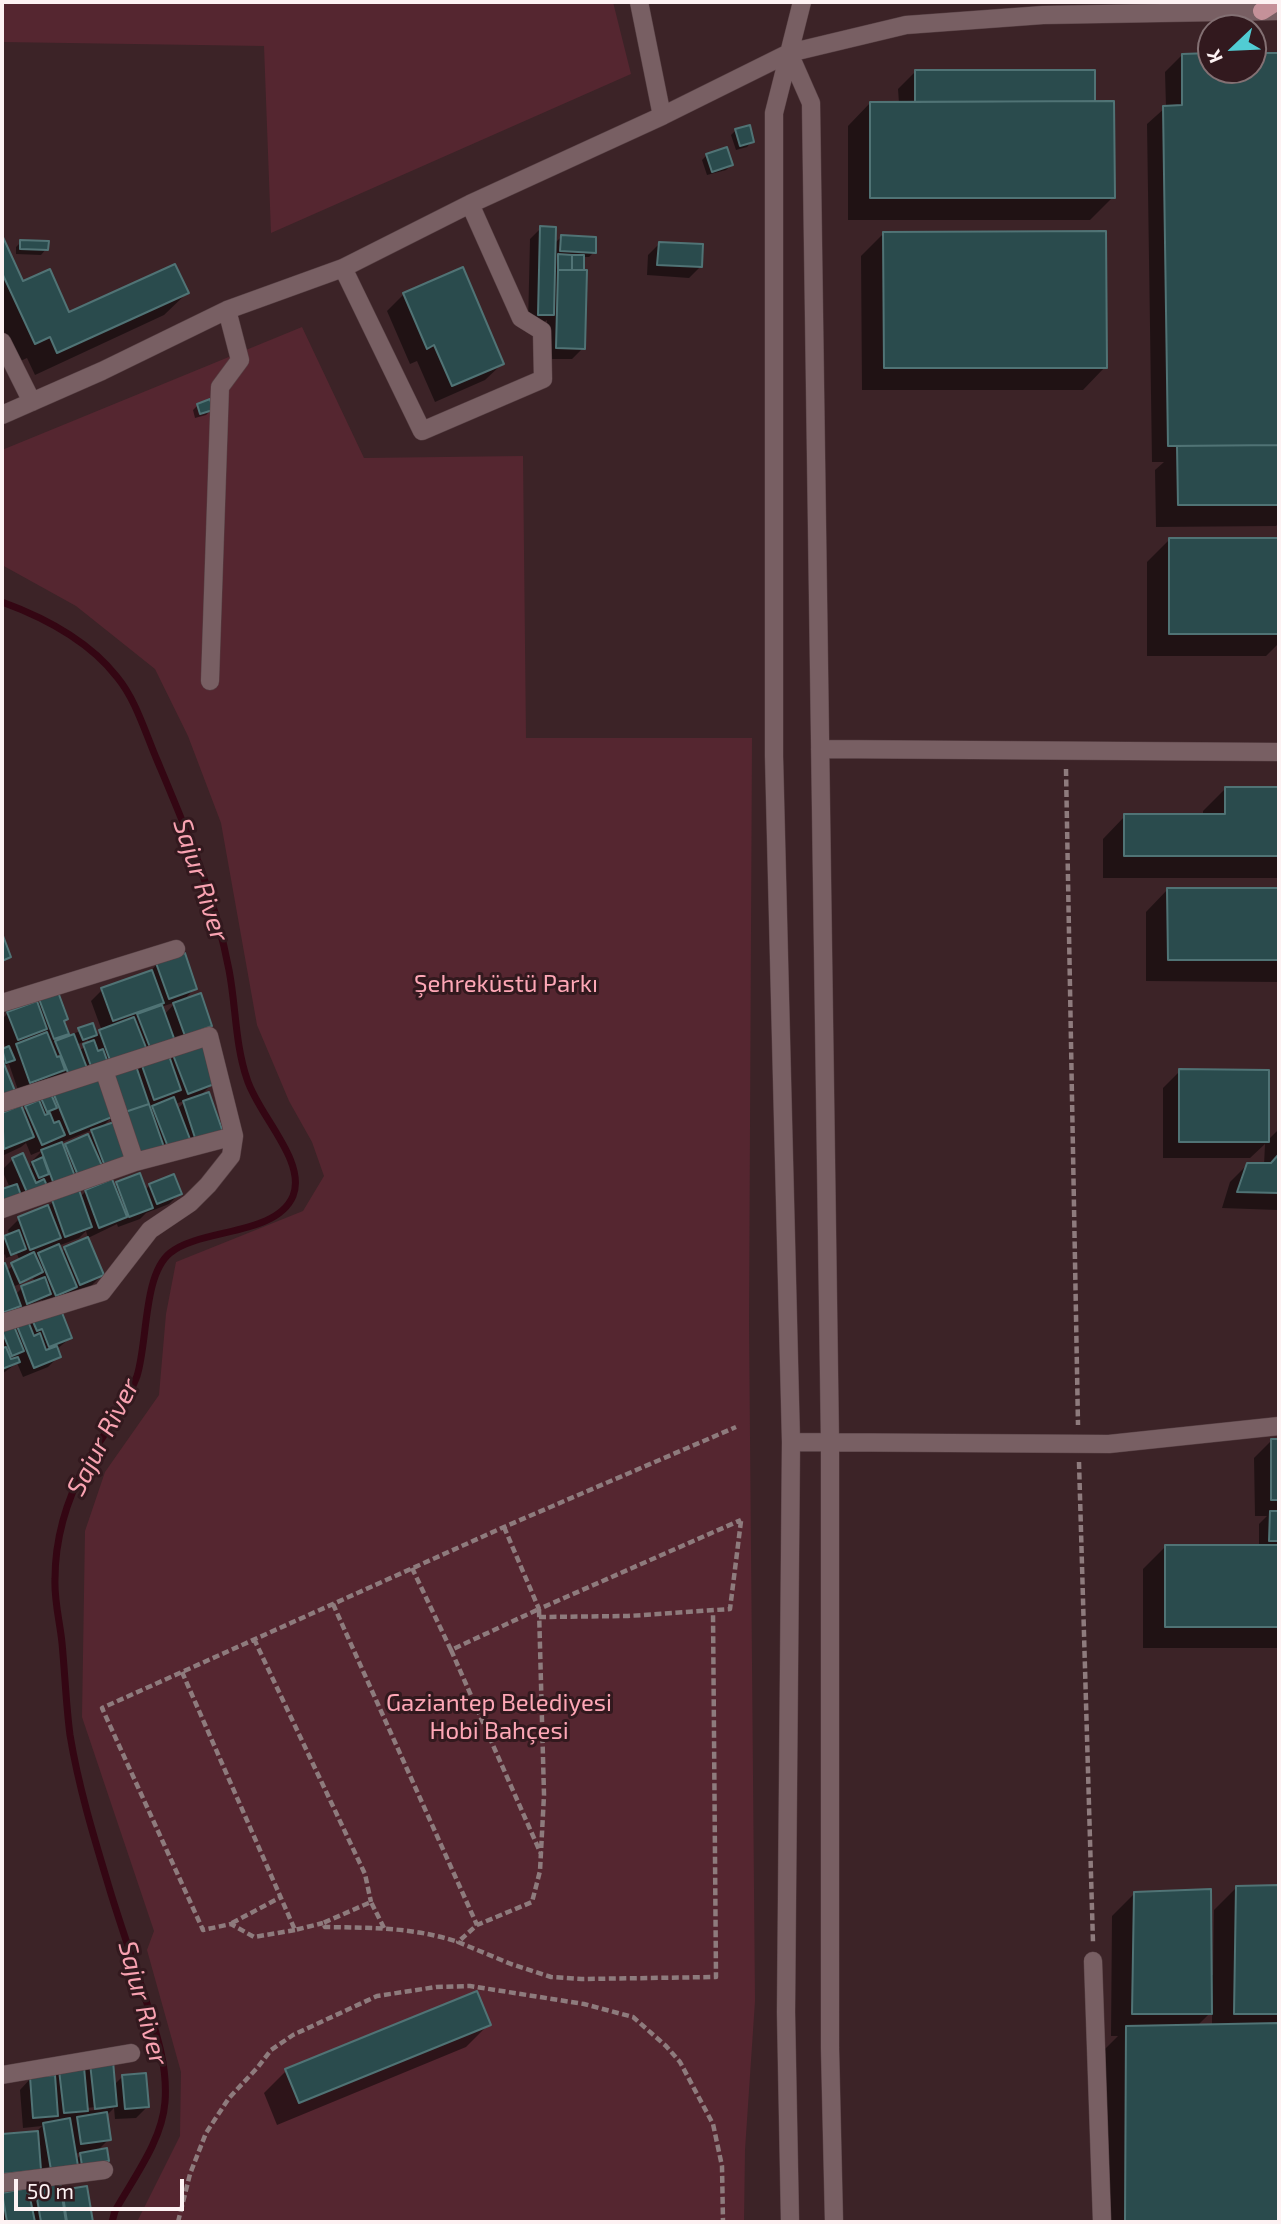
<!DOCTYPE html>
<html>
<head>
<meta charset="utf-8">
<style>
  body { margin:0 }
  #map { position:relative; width:1281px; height:2224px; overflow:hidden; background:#3c2327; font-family:"Exo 2",sans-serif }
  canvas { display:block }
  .frame { position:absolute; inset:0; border:4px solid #fdf2f3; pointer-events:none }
  .north { position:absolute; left:1197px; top:14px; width:70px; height:70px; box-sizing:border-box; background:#32191e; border:2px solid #837073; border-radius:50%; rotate:247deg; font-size:19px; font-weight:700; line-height:28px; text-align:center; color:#fdf2f3 }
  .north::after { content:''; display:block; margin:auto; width:24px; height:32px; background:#51ccd3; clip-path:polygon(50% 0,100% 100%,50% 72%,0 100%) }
  .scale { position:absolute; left:14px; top:2179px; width:170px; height:32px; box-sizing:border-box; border:4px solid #fdf2f3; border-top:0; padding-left:9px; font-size:21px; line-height:24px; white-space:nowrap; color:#fdf2f3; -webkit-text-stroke:5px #32191e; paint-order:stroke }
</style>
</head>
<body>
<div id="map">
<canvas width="1281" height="2224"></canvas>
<div class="frame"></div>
<div class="north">K</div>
<div class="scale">50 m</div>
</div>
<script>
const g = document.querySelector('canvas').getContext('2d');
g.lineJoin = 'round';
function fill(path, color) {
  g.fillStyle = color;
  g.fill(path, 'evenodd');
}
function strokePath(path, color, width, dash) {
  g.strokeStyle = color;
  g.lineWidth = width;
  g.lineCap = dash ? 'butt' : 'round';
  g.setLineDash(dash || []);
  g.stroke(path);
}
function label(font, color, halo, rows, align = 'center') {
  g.font = font + ' "Exo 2",sans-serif';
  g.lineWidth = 6;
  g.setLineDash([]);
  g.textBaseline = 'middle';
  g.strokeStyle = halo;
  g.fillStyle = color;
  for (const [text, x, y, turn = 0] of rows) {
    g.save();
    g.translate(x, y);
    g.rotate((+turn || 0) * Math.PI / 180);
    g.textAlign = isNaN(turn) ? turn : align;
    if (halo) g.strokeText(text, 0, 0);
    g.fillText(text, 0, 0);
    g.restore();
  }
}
fill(new Path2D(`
  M2,2H613L631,74L271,233L264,46L2,42Z
  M302,327L364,458L523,456L526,738H752L749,1323L755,2001L745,2150L744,2222H137L180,2136L181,2072L147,1950L154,1931L82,1717L85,1531L105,1472L159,1395L166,1314L176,1262L303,1211L324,1176L312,1142L289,1101L257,1025L221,823L188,736L155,669L76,606L2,565V450Z`), '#552630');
fill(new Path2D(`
  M1133,2H1223L1216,9L1133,8Z
  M1279,54V148L1277,151L1279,523L1276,526L1156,527L1155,470L1164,462H1152L1147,124L1166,107L1165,72L1182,55H1211V70H1253V55Z
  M915,72L1094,101L1091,103L1113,197L1090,220H848V126L870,103H899L898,89Z
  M736,130L752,141L747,147L736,150L731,135Z
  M707,155L731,165L726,170L707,175L702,160Z
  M541,228L554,244L561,237L594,252L589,257H582L583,348L572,359H546L547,320L541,325H528L530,239Z
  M884,233L1105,367L1083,390H862L861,256Z
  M2,239L22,283L69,315L187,293L164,315L35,375L27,358L12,365L2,343Z
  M21,242L46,249L41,255L16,254V247Z
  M659,244L700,267L689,278L647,275L648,255Z
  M404,294L502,364L485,380L435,402L417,361L410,364L387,311Z
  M198,405L211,410L206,415L195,418L193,410Z
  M1169,540H1279V643L1266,656H1147V562Z
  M1226,788L1279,789V878H1103V839L1125,816H1203V811Z
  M1168,889L1279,890V982L1146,981V912Z
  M157,964L195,988L182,1002L210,1026L199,1037L19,1093L9,1064L3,1066L2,1102V1051L6,1049L2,1037V1019L8,1013L36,1004L40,1001L66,1019L63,1022L67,1033L59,1041L92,1025L96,1036L102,1031L91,1001L102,990L149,973ZM176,1002L164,1015L161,1007ZM88,1040L90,1044L78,1051L76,1045Z
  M174,1056L214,1082L199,1097L222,1134L2,1207V1191L10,1188L2,1170L13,1159L28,1169L31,1165L30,1163L43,1150L31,1155L26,1143L21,1147L2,1156V1115L20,1107L22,1111L47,1097L135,1071L142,1064L169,1061ZM187,1100L177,1109L175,1104ZM110,1119L111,1124L101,1128ZM94,1129L88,1136L62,1149L60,1143Z
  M1180,1071L1267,1141L1279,1129V1208L1277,1210L1222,1208L1230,1182L1247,1165H1264L1265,1144L1250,1158H1163V1088Z
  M117,1184L145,1190L150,1185L180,1193L169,1204L146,1213L140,1219L118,1227L117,1224L88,1238L86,1231L79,1238L58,1246L61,1253L65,1249L87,1239L102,1275L91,1286L45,1306L42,1300L22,1307L21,1304L8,1317L2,1319V1266H4L6,1271L20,1261L17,1254L6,1258L5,1254L2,1257V1241L10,1236L8,1230L19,1219L47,1207L53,1202L78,1193L80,1197L86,1191L113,1187ZM11,1278L15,1286L33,1278L35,1282L22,1288L15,1295L9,1280Z
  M50,1316L70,1338L56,1350L59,1356L48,1367L23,1377L17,1363L2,1374V1334L13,1329L14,1331L18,1327Z
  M1271,1441H1279V1648H1143V1569L1165,1547H1259V1524L1267,1516H1255L1254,1458Z
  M1237,1887H1279V2222H1103L1104,2050L1118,2036H1111L1112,1916L1134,1894L1210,1975H1213L1214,1910ZM1212,2011V2026H1197Z
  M489,2024L466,2047L277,2125L264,2093L286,2071Z
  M91,2064L114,2085L123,2076L148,2106L136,2118L115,2119L114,2108L106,2116L109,2139L96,2152L107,2161L102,2166L2,2188V2136L35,2133L42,2126L23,2128L20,2090L31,2078L55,2076L60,2072L82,2073ZM106,2106V2109L86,2111V2108ZM83,2152L75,2161L74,2154Z
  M36,2188L60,2192L86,2188L91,2222H2V2195L28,2196Z`), '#0007');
strokePath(new Path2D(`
  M2,602C43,617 89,641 117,677C136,700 145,732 157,760C186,829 215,896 229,970C236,1006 235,1044 247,1079C258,1115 307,1161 293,1196C276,1236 201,1228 170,1253C143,1275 148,1341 137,1376C125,1408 103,1434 86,1464C67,1499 55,1538 55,1579C54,1601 60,1622 62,1643C65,1674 66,1705 70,1735C79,1790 96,1844 112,1897C122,1929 133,1961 144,1994C155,2029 168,2064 165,2102C162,2141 134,2177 115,2211L112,2222`), '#340613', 7);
const building = new Path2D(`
  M1211,53V70H1253V53H1279V445L1168,446L1163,106L1182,105V54Z
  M915,70H1095V101L915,102Z
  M1114,101L1115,198H870V102Z
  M750,125L754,142L740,146L735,129Z
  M727,147L733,165L712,172L706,154Z
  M540,226L556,227L554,315H538Z
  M1106,231L1107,368H884L883,232Z
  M2,235L23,281L50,269L69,312L175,264L189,293L57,353L50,337L35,344L2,273Z
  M561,235L596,237V253L560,251Z
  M20,240L49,241L48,250L20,249Z
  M659,242L703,244L702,267L657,265Z
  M558,254L572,255V270H558Z
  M572,255H584V270H572Z
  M463,267L504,364L452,386L434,345L427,349L403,293Z
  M558,270H587L585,349L556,348Z
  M210,399L213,410L200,414L197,404Z
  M1279,445V505H1178L1177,446Z
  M1169,538H1279V634H1169Z
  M1225,787H1279V856H1124V814H1225Z
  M1167,888H1279V960H1168Z
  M2,933L11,957L2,961Z
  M185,953L197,989L169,999L156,963Z
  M152,970L164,1003L113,1021L101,988Z
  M58,992L68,1019L64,1021L69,1034L54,1039L39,999Z
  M201,993L212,1026L185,1036L173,1003Z
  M37,1001L47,1029L18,1040L7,1012Z
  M162,1005L175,1041L151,1050L137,1014Z
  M134,1017L147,1050L111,1063L99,1030Z
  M93,1023L97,1035L83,1040L78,1028Z
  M47,1032L57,1057L60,1056L65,1070L30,1083L16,1044Z
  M74,1034L87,1068L69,1075L55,1041Z
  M94,1040L98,1051L103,1049L108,1063L92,1069L83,1044Z
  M202,1044L217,1083L188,1094L173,1055Z
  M9,1046L15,1060L6,1063L2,1049Z
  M168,1053L181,1090L154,1100L141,1063Z
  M2,1059L15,1091L2,1097Z
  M136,1066L149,1104L122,1113L109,1076Z
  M1179,1069L1269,1070V1142H1179Z
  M101,1078L117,1115L70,1134L52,1090Z
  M209,1092L224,1135L197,1144L183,1101Z
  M51,1094L57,1108L47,1112L41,1098Z
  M174,1097L190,1139L168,1147L152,1106Z
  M39,1100L45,1115L50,1113L54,1123L59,1121L65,1135L42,1145L25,1106Z
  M149,1104L164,1147L137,1157L122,1113Z
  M21,1105L34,1137L4,1149L2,1113Z
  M114,1122L129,1160L106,1169L91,1130Z
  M88,1134L103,1168L79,1178L65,1144Z
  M62,1142L76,1179L55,1187L41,1150Z
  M23,1153L36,1183L44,1179L48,1188L29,1197L12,1158Z
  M1279,1154V1193L1237,1192L1247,1163H1271Z
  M43,1157L49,1174L39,1178L32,1162Z
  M140,1173L153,1208L129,1217L116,1182Z
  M174,1174L182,1194L157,1204L149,1184Z
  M112,1179L127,1217L99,1228L85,1190Z
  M17,1184L22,1198L2,1205V1189Z
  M79,1190L92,1227L65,1237L52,1200Z
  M48,1205L61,1238L30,1250L18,1217Z
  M19,1230L26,1249L11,1255L4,1236Z
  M88,1237L104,1275L80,1285L64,1247Z
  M59,1244L77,1287L56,1296L38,1253Z
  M34,1252L43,1272L20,1283L11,1263Z
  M5,1263L21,1306L2,1313V1264Z
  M45,1277L51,1294L27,1304L21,1286Z
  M61,1310L72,1338L49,1347L42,1329L37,1331L31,1317Z
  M28,1321L34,1336L40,1333L46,1350L57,1346L61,1357L34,1368L17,1326Z
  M14,1326L24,1351L12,1356L2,1331Z
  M6,1347L11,1359L18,1357L20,1362L2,1369V1348Z
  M1271,1439H1279V1500H1271Z
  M1270,1511H1279V1541H1269Z
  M1165,1545H1279V1627H1165Z
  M1279,1885V2014H1234L1236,1886Z
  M1211,1889L1212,2014H1132L1134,1892Z
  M477,1991L491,2025L299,2103L285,2069Z
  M1279,2023V2222H1125L1126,2026Z
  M113,2061L117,2106L95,2109L90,2063Z
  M84,2067L88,2111L64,2113L59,2070Z
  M146,2073L149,2107L125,2109L122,2075Z
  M55,2075L58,2116L33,2118L30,2077Z
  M107,2112L111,2140L81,2144L77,2117Z
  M70,2118L78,2166L51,2170L43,2123Z
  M38,2131L41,2170L2,2174V2134Z
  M107,2148L109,2161L82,2166L80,2153Z
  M60,2183L66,2222H41L35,2187Z
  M87,2186L93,2222H67L62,2190Z
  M28,2188L35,2222H7L2,2193Z`);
fill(building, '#2a4b4d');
strokePath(building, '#507375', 2);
const minor = new Path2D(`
  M639,2L662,116
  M789,53L811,103L830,1442V2048L834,2222
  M343,268L422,431L543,379L542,331L521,318L470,204
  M2,342L32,402
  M2,415L102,371L227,310L343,268L470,204L662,116L789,53L906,25L1043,15L1279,11
  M210,681L220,387L240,360L227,310
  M820,749L1279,752
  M2,1003L176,949
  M104,1070L135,1162
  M2,1103L209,1036L234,1136L231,1156L208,1185L190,1203L150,1230L102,1292L2,1323
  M2,1209L135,1162L234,1136
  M791,1442L1109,1444L1279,1426
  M1093,1961L1102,2222
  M2,2075L131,2053
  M2,2183L104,2170
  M790,2222L786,2012L791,1442L774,756V113L802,2`);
const major = new Path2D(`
  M1262,11L1276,2`);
strokePath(minor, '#574044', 19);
strokePath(major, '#574044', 19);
strokePath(new Path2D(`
  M1066,769L1078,1425
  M1079,1462L1093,1943
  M504,1527L539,1609L741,1520
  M412,1568L451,1650L539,1609L544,1795L540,1871L532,1902L477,1925L458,1942L511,1964L551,1977L582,1979L716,1977L713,1612
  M333,1604L477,1925
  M539,1617L628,1616L730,1609L741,1521
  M254,1639L365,1874L371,1902
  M451,1650L541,1854
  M182,1672L295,1930L323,1923
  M232,1923L281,1897
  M384,1928L371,1902L323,1923L325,1927C373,1928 412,1927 458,1942
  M295,1930L254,1937L231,1924L203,1930L102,1708L504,1527L736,1427
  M178,2222L190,2174L206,2133L229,2098L258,2067L271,2050L293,2035L377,1996L436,1987L470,1986L584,2004L633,2017L666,2046L680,2062L713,2124L722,2166L723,2222`), '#8e7b7d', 4.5, [7, 3.5]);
strokePath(minor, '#785f63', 18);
strokePath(major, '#c59199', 18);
label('24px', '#fea7b6', '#32191e', [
  ["Şehreküstü Parkı",506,984],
  ["Gaziantep Belediyesi",499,1703],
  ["Hobi Bahçesi",499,1731]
]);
label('italic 26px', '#f9a2b1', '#32191e', [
  ["Sajur River",201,880,72],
  ["Sajur River",103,1437,-63],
  ["Sajur River",143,2003,75]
]);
</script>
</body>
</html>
